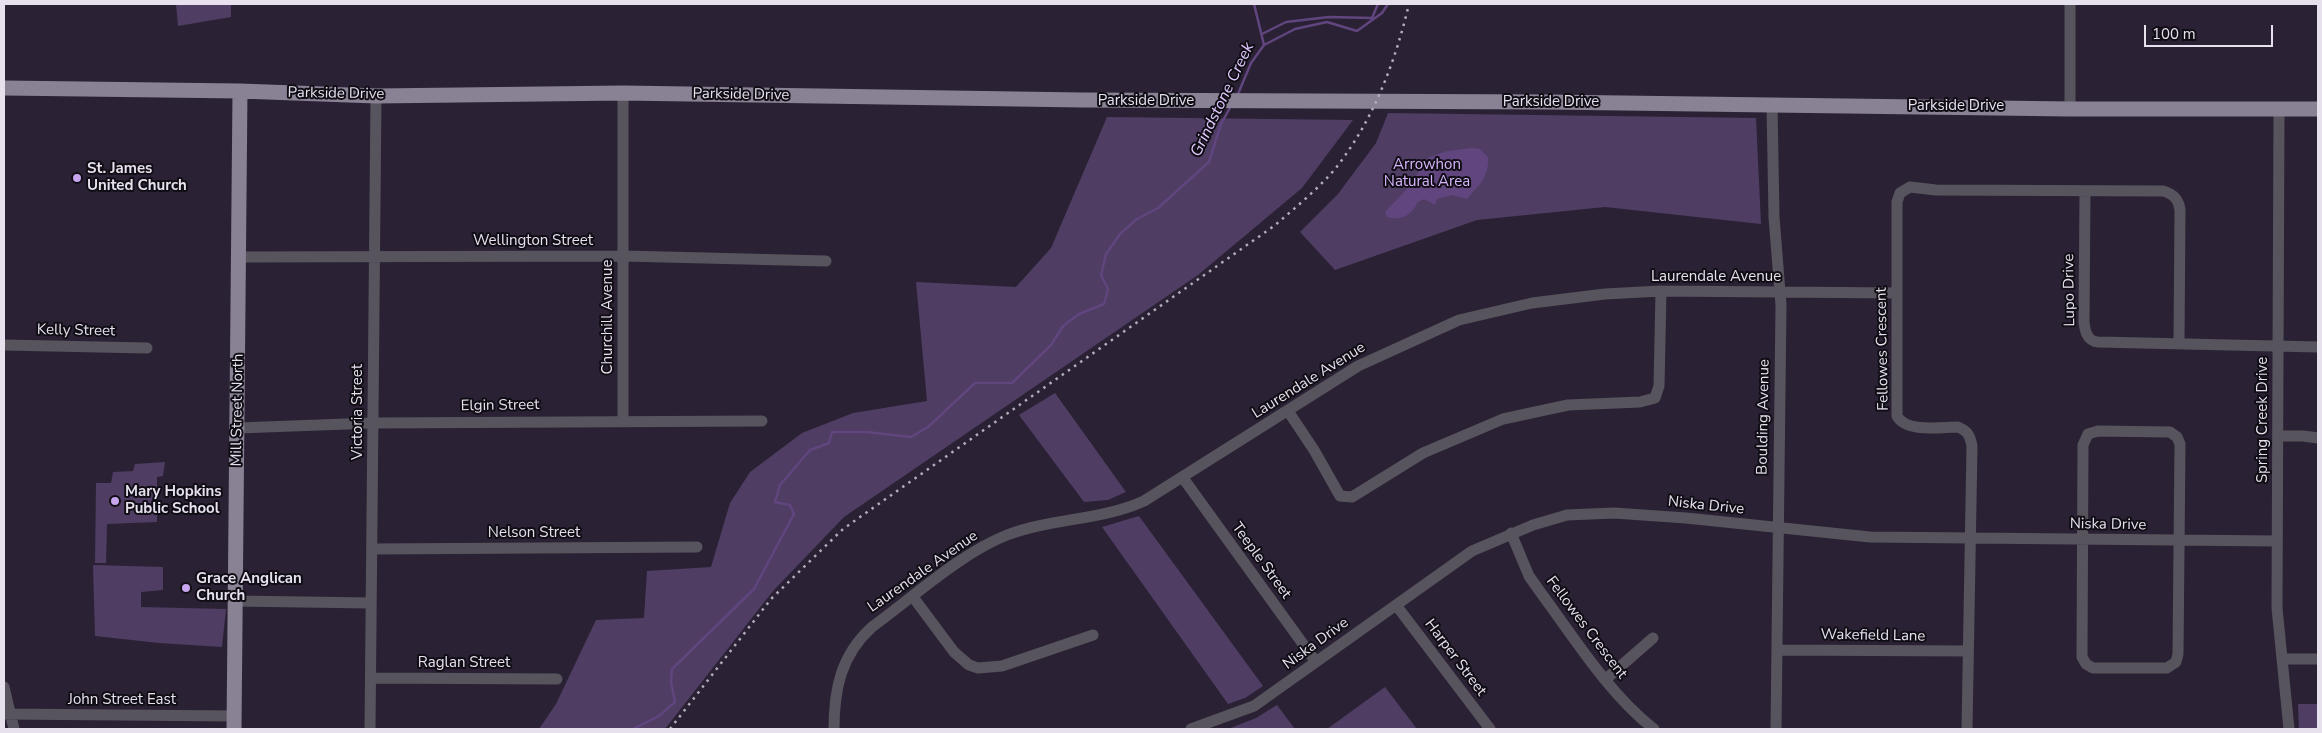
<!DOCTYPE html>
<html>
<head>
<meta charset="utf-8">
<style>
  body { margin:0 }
  #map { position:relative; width:2322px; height:733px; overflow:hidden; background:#2a2234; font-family:"Nunito Sans",sans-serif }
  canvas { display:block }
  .frame { position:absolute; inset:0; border:5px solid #e7e1ee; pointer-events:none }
  .scale { position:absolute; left:2144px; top:25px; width:129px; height:22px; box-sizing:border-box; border:2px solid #e7e1ee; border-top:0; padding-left:6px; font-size:15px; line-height:18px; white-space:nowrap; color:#e7e1ee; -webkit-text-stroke:4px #110d15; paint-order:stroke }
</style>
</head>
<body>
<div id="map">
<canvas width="2322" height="733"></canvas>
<div class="frame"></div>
<div class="scale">100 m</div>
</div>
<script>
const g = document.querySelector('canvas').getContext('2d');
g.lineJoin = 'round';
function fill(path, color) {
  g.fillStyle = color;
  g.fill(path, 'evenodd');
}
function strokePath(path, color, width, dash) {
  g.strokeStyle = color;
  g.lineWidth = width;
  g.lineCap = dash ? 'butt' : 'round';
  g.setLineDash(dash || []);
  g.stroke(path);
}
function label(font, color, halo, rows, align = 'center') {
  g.font = font + ' "Nunito Sans",sans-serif';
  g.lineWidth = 4;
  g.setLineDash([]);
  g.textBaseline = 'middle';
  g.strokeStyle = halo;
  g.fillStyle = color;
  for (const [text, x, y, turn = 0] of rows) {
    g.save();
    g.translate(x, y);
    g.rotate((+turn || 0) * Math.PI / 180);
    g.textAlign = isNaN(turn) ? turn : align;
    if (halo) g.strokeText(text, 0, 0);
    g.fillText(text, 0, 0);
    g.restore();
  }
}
fill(new Path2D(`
  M176,4H231V17L178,26Z
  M1388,113L1756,118L1761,224L1605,207L1477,220L1335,270L1300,232L1338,194L1376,143Z
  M1107,117L1353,120L1302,188L1198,275L844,517L773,591L665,729H539L556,704L596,620L644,618L647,571L711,567L730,503L750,472L802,433L853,413L927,401L916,282L1016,287L1051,248Z
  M1055,393L1126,492L1108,500L1084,502L1019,415Z
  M165,462L163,476L157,477V522L107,524L106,563H95L96,483H111L113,472L133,471L135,464Z
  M1139,516L1263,686L1245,698L1228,704L1102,527Z
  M93,565L163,567V590L141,592V607L226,609L222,647L159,643L95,636Z
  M1385,687L1417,729H1327Z
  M2298,704H2318V729H2299Z
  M1277,705L1295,729H1228L1256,718Z`), '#4f3d63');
fill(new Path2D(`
  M1472,148L1480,149L1488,157C1489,178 1480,184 1467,199L1452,195L1437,199L1435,205L1424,199L1418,202C1411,215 1403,221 1387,217L1385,212L1405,191L1429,157L1447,151Z`), '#61457e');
strokePath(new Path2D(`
  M1262,34L1286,22L1329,17L1372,18L1378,4
  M1264,45L1295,29L1327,22L1357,31L1382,13L1388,4
  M1238,94L1251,63L1264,45L1254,4
  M633,729L659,716L675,702L671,682L672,669L754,589L794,514L790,505L775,502L780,485L810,450L829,443L832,432H867L911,437L928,427L975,383H1012L1051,345L1063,326L1079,314L1104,304L1108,289L1101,275L1106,254L1120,234L1137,219L1158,208L1209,162L1221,124L1231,106`), '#61457e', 2.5);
strokePath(new Path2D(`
  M2070,4V109
  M1772,105L1774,217L1781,305L1776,729
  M2279,109L2277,608L2289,729
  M2085,191L2084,322C2085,331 2087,341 2098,342L2318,347
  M239,257L624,256L826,261
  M4,345L147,348
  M1288,411L1314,450L1340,496L1352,497L1423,453L1503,419L1568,405L1640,402L1655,398L1659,386L1661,291
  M623,420V93
  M238,428L373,423L762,421
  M2098,431L2170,432L2177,437L2180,444L2178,654L2176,662L2167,668H2093L2086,664L2082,657L2083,445L2088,434Z
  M2278,436H2303L2318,438
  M1183,478L1316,662
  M1511,533L1529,576L1541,593C1575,639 1609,694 1654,729
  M372,549L697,547
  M913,597L954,652L969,665L978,668L1002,666L1093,635
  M235,601L370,603
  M1396,605L1490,729
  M1777,650L1968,651
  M2282,659H2318
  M371,678L557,679
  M1606,679L1653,638
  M4,687L14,729
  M4,714L234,716
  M370,729L376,96
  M834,729C834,689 841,655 872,627C912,598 961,553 1007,535C1051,518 1100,521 1144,501L1358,366L1459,320L1532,303L1605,294L1661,291L1897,293
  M1191,729L1254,706L1472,551L1533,525L1567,515L1614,513L1686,518L1870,537L2277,541
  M1967,729L1972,446C1970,436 1968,431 1958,427C1941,427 1906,433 1897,416V202L1900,193L1910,187L1936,190L2163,191C2174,194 2179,200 2180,210L2179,342`), '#58545d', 11);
strokePath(new Path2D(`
  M4,88L240,91L376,96L623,93L1082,100L1548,102L2070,109H2318
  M234,729L240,91`), '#898194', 15);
strokePath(new Path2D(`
  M670,729L771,599L843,529L1274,226C1295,208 1317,190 1335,169C1373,121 1395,63 1409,4`), '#b3acbb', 2.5, [2.5, 5]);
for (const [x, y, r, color] of [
  [77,178,5,"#c7a6ef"],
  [115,501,5,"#c7a6ef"],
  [186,588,5,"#c7a6ef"]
]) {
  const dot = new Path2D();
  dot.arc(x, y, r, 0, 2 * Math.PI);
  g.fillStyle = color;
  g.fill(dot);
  strokePath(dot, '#110d15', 2);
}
label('15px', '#e7e1ee', '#110d15', [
  ["Parkside Drive",336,94,1],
  ["Parkside Drive",741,95,1],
  ["Parkside Drive",1146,101],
  ["Parkside Drive",1551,102],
  ["Parkside Drive",1956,106],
  ["Wellington Street",533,241],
  ["Laurendale Avenue",1716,277],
  ["Lupo Drive",2070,290,-91],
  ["Churchill Avenue",608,317,-90],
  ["Kelly Street",76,331,1],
  ["Fellowes Crescent",1883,349,-91],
  ["Laurendale Avenue",1309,381,-32],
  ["Elgin Street",500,406,-1],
  ["Mill Street North",238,410,-89],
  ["Victoria Street",358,412,-90],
  ["Boulding Avenue",1764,417,-89],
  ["Spring Creek Drive",2263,420,-90],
  ["Niska Drive",1706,506,6],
  ["Niska Drive",2108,525,1],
  ["Nelson Street",534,533],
  ["Teeple Street",1261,561,54],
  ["Laurendale Avenue",923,572,-35],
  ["Fellowes Crescent",1586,628,53],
  ["Wakefield Lane",1873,636,1],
  ["Niska Drive",1316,644,-36],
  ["Harper Street",1455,658,53],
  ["Raglan Street",464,663],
  ["John Street East",122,700]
]);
label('15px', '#d6b6fc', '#110d15', [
  ["Arrowhon",1427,165],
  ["Natural Area",1427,182]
]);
label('bold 15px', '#e7e1ee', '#110d15', [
  ["St. James",87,169],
  ["United Church",87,186],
  ["Mary Hopkins",125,492],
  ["Public School",125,509],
  ["Grace Anglican",196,579],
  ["Church",196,596]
], 'left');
label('italic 16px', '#e0c9fe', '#110d15', [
  ["Grindstone Creek",1223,100,-64]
]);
</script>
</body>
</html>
